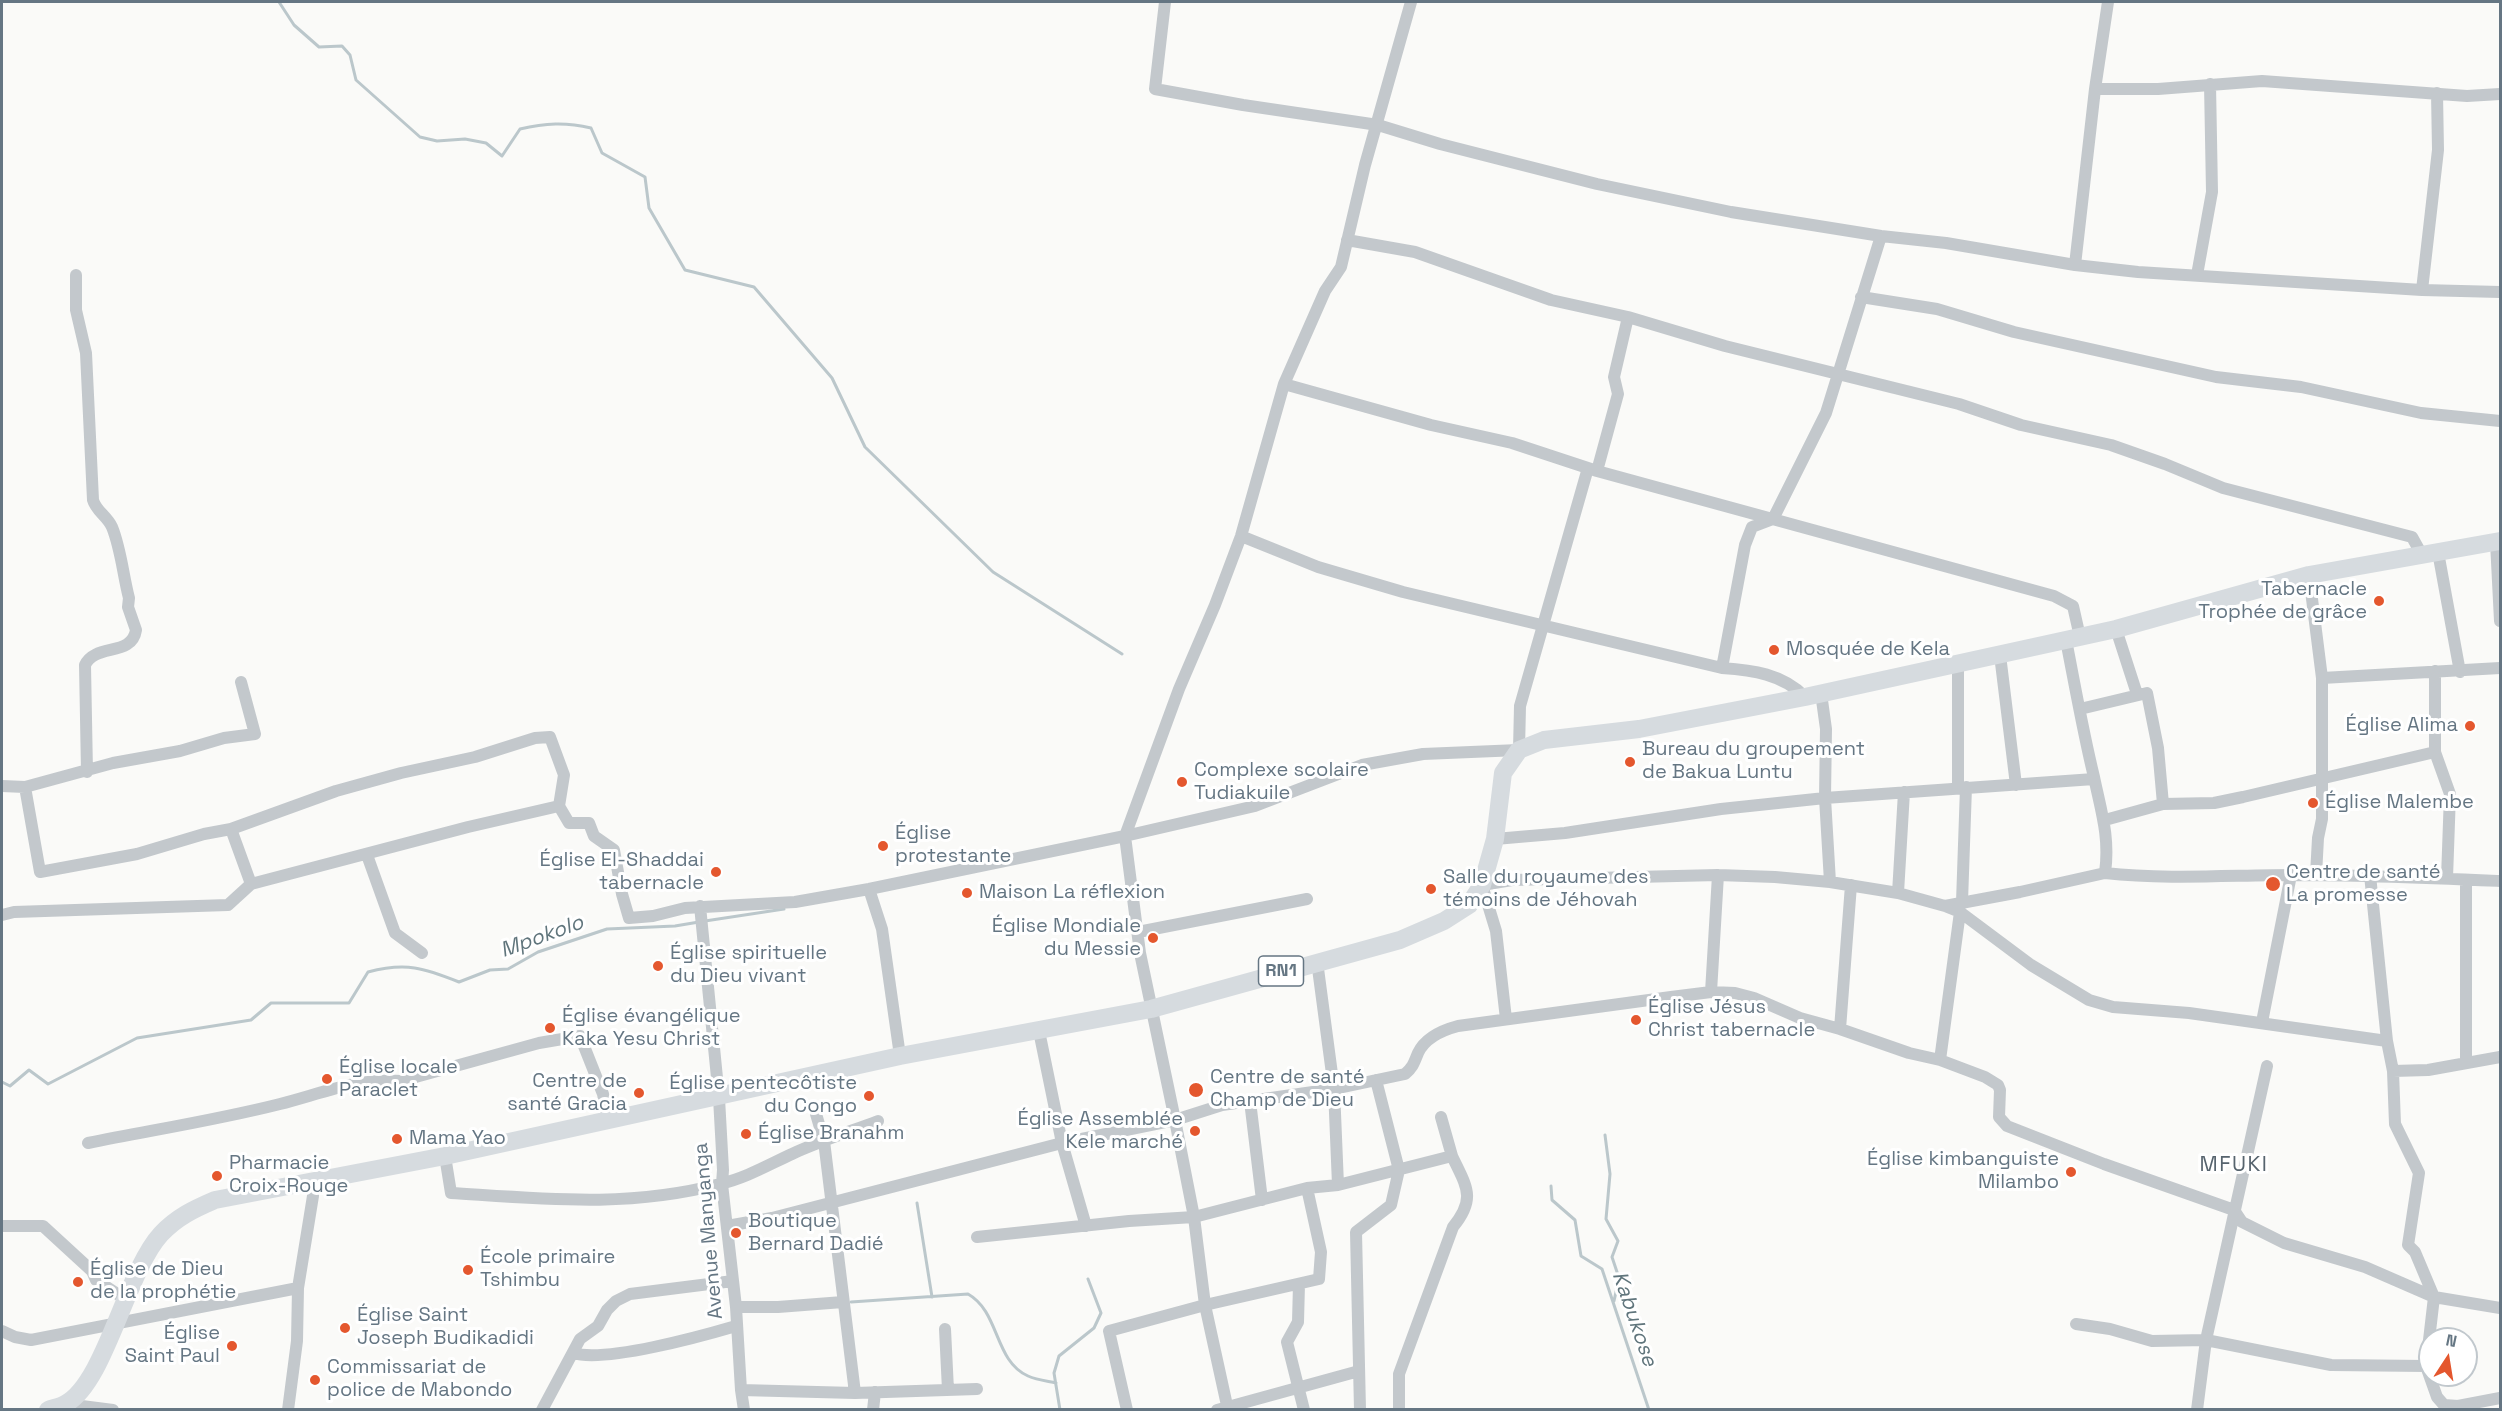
<!DOCTYPE html>
<html>
<head>
<meta charset="utf-8">
<style>
  body { margin:0 }
  #map { position:relative; width:2502px; height:1411px; overflow:hidden; background:#fafaf8; font-family:"Space Grotesk",sans-serif }
  canvas { display:block }
  .frame { position:absolute; inset:0; border:3px solid #657683; pointer-events:none }
  .north { position:absolute; left:2418px; top:1327px; width:60px; height:60px; box-sizing:border-box; background:#fff; border:2px solid #c1c8cd; border-radius:50%; rotate:12deg; font-size:16px; font-weight:700; line-height:24px; text-align:center; color:#657683 }
  .north::after { content:''; display:block; margin:auto; width:21px; height:27px; background:#e4572e; clip-path:polygon(50% 0,100% 100%,50% 72%,0 100%) }
</style>
</head>
<body>
<div id="map">
<canvas width="2502" height="1411"></canvas>
<div class="frame"></div>
<div class="north">N</div>
</div>
<script>
const g = document.querySelector('canvas').getContext('2d');
g.lineJoin = 'round';
function strokePath(path, color, width, dash) {
  g.strokeStyle = color;
  g.lineWidth = width;
  g.lineCap = dash ? 'butt' : 'round';
  g.setLineDash(dash || []);
  g.stroke(path);
}
function label(font, color, halo, rows, align = 'center') {
  g.font = font + ' "Space Grotesk",sans-serif';
  g.lineWidth = 6;
  g.setLineDash([]);
  g.textBaseline = 'middle';
  g.strokeStyle = halo;
  g.fillStyle = color;
  for (const [text, x, y, turn = 0] of rows) {
    g.save();
    g.translate(x, y);
    g.rotate((+turn || 0) * Math.PI / 180);
    g.textAlign = isNaN(turn) ? turn : align;
    if (halo) g.strokeText(text, 0, 0);
    g.fillText(text, 0, 0);
    g.restore();
  }
}
strokePath(new Path2D(`
  M279,2L294,25L319,47L342,46L350,55L356,80L420,137L437,141L465,139L486,143L502,156L520,129C545,123 566,122 591,128L602,153L645,177L649,208L685,270L754,287L832,378L865,447L993,572L1122,654
  M705,921L784,909
  M2,1082L10,1086L29,1070L48,1084L137,1038L251,1020L271,1003H349L368,972C406,962 424,968 459,982L490,970L508,969L538,952L607,929L675,926L699,922
  M1605,1135L1610,1174L1606,1219L1618,1241L1612,1257L1619,1278L1614,1301
  M1551,1186L1552,1200L1575,1220L1581,1256L1602,1269L1649,1410
  M917,1203L932,1297
  M851,1302L968,1294C1000,1312 994,1361 1028,1376C1037,1380 1047,1381 1056,1383
  M1060,1410L1054,1373L1059,1356L1094,1328L1101,1313L1088,1279`), '#bbc7cb', 3);
strokePath(new Path2D(`
  M1165,2L1155,89L1243,105L1378,125L1440,144L1597,184L1731,212L1881,236L1946,243L2075,265L2138,272L2422,290L2500,292
  M2095,89H2158L2262,81L2467,96L2500,94
  M1347,240L1415,252L1551,300L1628,317L1725,346L1959,404L2021,425L2111,445L2165,464L2223,488L2412,537L2422,555
  M2075,265L2095,89L2108,2
  M76,275V310L86,353L93,500C96,511 107,516 112,527C121,549 123,575 129,598L128,607L136,630C132,657 95,643 85,665L87,772
  M2197,275L2212,192L2210,84
  M2422,290L2438,150L2437,93
  M1861,297L1937,309L2014,332L2216,377L2301,387L2421,413L2500,421
  M1284,384L1431,425L1512,443L1597,471L2054,596L2073,606L2080,637
  M1597,471L1618,394L1614,377L1628,317
  M1241,536L1318,567L1403,592L1722,668
  M2496,542L2500,621
  M2438,552L2460,672
  M2309,575L2322,678V819L2318,838L2316,875
  M2116,629L2137,694
  M2000,655L2016,785
  M1958,664V788
  M2435,671V752L2450,794L2447,878
  M2322,678L2500,668
  M1821,693L1826,729L1825,798L1830,882
  M1805,697C1783,674 1752,670 1722,668L1745,545L1752,527L1773,519L1826,413L1881,236
  M2080,709L2147,693L2158,748L2163,804
  M2,786L25,787L40,872L137,854L204,834L231,829L336,791L401,773L475,757L535,738L550,737L564,775L559,806L569,823H589L594,836L614,850L622,894L629,918L653,916L685,908L795,902L869,889L1125,836L1255,806L1362,765L1423,754L1519,750L1520,706L1588,468
  M25,787L113,763L180,751L224,738L255,734L241,682
  M2105,820L2163,804L2214,803L2243,797L2435,752
  M231,829L251,884L468,827L559,806
  M1495,839L1565,833L1721,809L1825,798L2094,779
  M367,855L395,933L422,953
  M2105,873C2168,880 2231,875 2294,875C2363,875 2431,878 2500,881
  M2370,875L2387,1041L2393,1071L2395,1124L2419,1173L2408,1245L2415,1252L2434,1297L2426,1366L2437,1397L2444,1405L2458,1406L2500,1398
  M869,889L882,929L900,1056
  M1898,893L1904,792
  M1962,902L1966,787
  M700,906L719,1098L723,1170L722,1184L736,1307L741,1390L744,1410
  M1945,906L2020,892L2105,873C2110,837 2101,811 2094,777C2083,732 2075,686 2066,640
  M2,915L14,912L228,905L251,884
  M1138,932L1307,899
  M1317,961L1334,1089L1338,1185
  M1711,992L1718,875
  M1506,1019L1496,931L1482,885L1512,880L1718,875L1775,877L1830,882L1898,893L1945,906L1960,912L2031,965L2089,1000L2113,1007L2189,1013L2387,1041
  M2262,1022L2291,875
  M1840,1029L1851,885
  M1039,1031L1062,1143L1086,1226
  M1940,1060L1960,912
  M2466,1063V880
  M2393,1071L2428,1070L2500,1057
  M1250,1101L1262,1200
  M816,1114L824,1141L855,1393
  M88,1143C152,1130 217,1120 280,1104C320,1094 360,1077 401,1081L539,1043L580,1036L603,1094L608,1121
  M445,1156L451,1193C545,1199 628,1208 720,1184C746,1178 768,1165 792,1154C820,1141 849,1132 878,1121
  M2,1226H43L92,1271L96,1280L125,1299
  M727,1226L772,1218L1062,1143L1175,1120L1222,1105L1334,1089L1405,1074C1413,1067 1414,1063 1418,1053C1425,1038 1443,1030 1458,1026L1671,997L1711,992L1735,993L1754,998L1800,1018L1840,1029L1909,1053L1940,1060L1985,1077L1998,1085L2000,1090L1999,1117L2007,1126L2104,1164L2234,1210L2242,1222L2284,1243L2365,1267L2434,1297L2500,1308
  M977,1237L1129,1221L1194,1217L1307,1188L1338,1185L1452,1156L1441,1117
  M1299,1284L1298,1322L1287,1342L1304,1410
  M736,1307H778L843,1302
  M2076,1324L2110,1329L2152,1341L2206,1340L2331,1365L2426,1366
  M945,1329L948,1390
  M2,1331L15,1337L31,1340L298,1288
  M573,1353C605,1363 702,1336 736,1326
  M741,1390L855,1393L977,1389
  M66,1404L113,1410
  M288,1410L297,1341L298,1288L313,1196L312,1181
  M542,1410L580,1339L598,1326L607,1310L616,1301L630,1294L733,1281
  M873,1410L875,1392
  M1127,1410L1109,1331L1205,1305L1319,1279L1321,1252L1307,1188
  M1217,1410L1359,1371
  M1228,1410L1205,1305L1194,1217L1175,1120L1140,953L1125,836L1179,689L1215,605L1241,536L1284,384L1325,291L1341,267L1365,165L1411,2
  M1360,1410L1356,1232L1391,1205L1399,1170L1376,1080
  M1399,1410V1374L1453,1227C1477,1198 1466,1186 1452,1156
  M2197,1410L2206,1340L2267,1066`), '#c3c8cc', 12);
strokePath(new Path2D(`
  M48,1410C53,1408 60,1407 65,1404C105,1384 126,1272 161,1234C177,1217 194,1209 215,1200L445,1156L900,1056L1151,1009L1400,940L1444,921L1469,905L1482,885L1495,839L1503,773L1519,750L1544,740L1639,729L1805,697L2116,629L2309,575L2500,541`), '#d6dbdf', 18);
for (const [x, y, r, color] of [
  [2379,601,6,"#e4572e"],
  [1774,650,6,"#e4572e"],
  [2470,726,6,"#e4572e"],
  [1630,762,6,"#e4572e"],
  [1182,782,6,"#e4572e"],
  [2313,803,6,"#e4572e"],
  [883,846,6,"#e4572e"],
  [716,872,6,"#e4572e"],
  [2273,884,8,"#e4572e"],
  [1431,889,6,"#e4572e"],
  [967,893,6,"#e4572e"],
  [1153,938,6,"#e4572e"],
  [658,966,6,"#e4572e"],
  [1636,1020,6,"#e4572e"],
  [550,1028,6,"#e4572e"],
  [327,1079,6,"#e4572e"],
  [1196,1090,8,"#e4572e"],
  [639,1093,6,"#e4572e"],
  [869,1096,6,"#e4572e"],
  [1195,1131,6,"#e4572e"],
  [746,1134,6,"#e4572e"],
  [397,1139,6,"#e4572e"],
  [2071,1172,6,"#e4572e"],
  [217,1176,6,"#e4572e"],
  [736,1233,6,"#e4572e"],
  [468,1270,6,"#e4572e"],
  [78,1282,6,"#e4572e"],
  [345,1328,6,"#e4572e"],
  [232,1346,6,"#e4572e"],
  [315,1380,6,"#e4572e"]
]) {
  const dot = new Path2D();
  dot.arc(x, y, r, 0, 2 * Math.PI);
  g.fillStyle = color;
  g.fill(dot);
  strokePath(dot, '#fff', 2);
}
for (const [x, y, w] of [
  [1281,971,45]
]) {
  const box = new Path2D();
  box.roundRect(x - w / 2, y - 15, w, 30, 4.5);
  g.fillStyle = '#fff';
  g.fill(box);
  strokePath(box, '#657683', 1.5);
}
label('bold 18px', '#657683', null, [
  ["RN1",1281,971]
]);
label('20px', '#657683', '#fff', [
  ["Tabernacle",2367,590,"right"],
  ["Trophée de grâce",2367,613,"right"],
  ["Mosquée de Kela",1786,650],
  ["Église Alima",2458,726,"right"],
  ["Bureau du groupement",1642,750],
  ["de Bakua Luntu",1642,773],
  ["Complexe scolaire",1194,771],
  ["Tudiakuile",1194,794],
  ["Église Malembe",2325,803],
  ["Église",895,834],
  ["protestante",895,857],
  ["Église El-Shaddai",704,861,"right"],
  ["tabernacle",704,884,"right"],
  ["Centre de santé",2286,873],
  ["La promesse",2286,896],
  ["Salle du royaume des",1443,878],
  ["témoins de Jéhovah",1443,901],
  ["Maison La réflexion",979,893],
  ["Église Mondiale",1141,927,"right"],
  ["du Messie",1141,950,"right"],
  ["Église spirituelle",670,954],
  ["du Dieu vivant",670,977],
  ["Église Jésus",1648,1008],
  ["Christ tabernacle",1648,1031],
  ["Église évangélique",562,1017],
  ["Kaka Yesu Christ",562,1040],
  ["Église locale",339,1068],
  ["Paraclet",339,1091],
  ["Centre de santé",1210,1078],
  ["Champ de Dieu",1210,1101],
  ["Centre de",627,1082,"right"],
  ["santé Gracia",627,1105,"right"],
  ["Église pentecôtiste",857,1084,"right"],
  ["du Congo",857,1107,"right"],
  ["Église Assemblée",1183,1120,"right"],
  ["Kele marché",1183,1143,"right"],
  ["Église Branahm",758,1134],
  ["Mama Yao",409,1139],
  ["Église kimbanguiste",2059,1160,"right"],
  ["Milambo",2059,1183,"right"],
  ["Pharmacie",229,1164],
  ["Croix-Rouge",229,1187],
  ["Boutique",748,1222],
  ["Bernard Dadié",748,1245],
  ["École primaire",480,1258],
  ["Tshimbu",480,1281],
  ["Église de Dieu",90,1270],
  ["de la prophétie",90,1293],
  ["Église Saint",357,1316],
  ["Joseph Budikadidi",357,1339],
  ["Église",220,1334,"right"],
  ["Saint Paul",220,1357,"right"],
  ["Commissariat de",327,1368],
  ["police de Mabondo",327,1391]
], 'left');
label('20px', '#657683', '#fff', [
  ["Avenue Manyanga",709,1231,-95]
]);
label('italic 21px', '#60757c', '#fff', [
  ["Mpokolo",542,937,-20],
  ["Kabukose",1634,1319,71]
]);
g.letterSpacing = '1.5px';
label('21px', '#57646e', '#fff', [
  ["MFUKI",2234,1165]
]);
g.letterSpacing = '0px';
</script>
</body>
</html>
